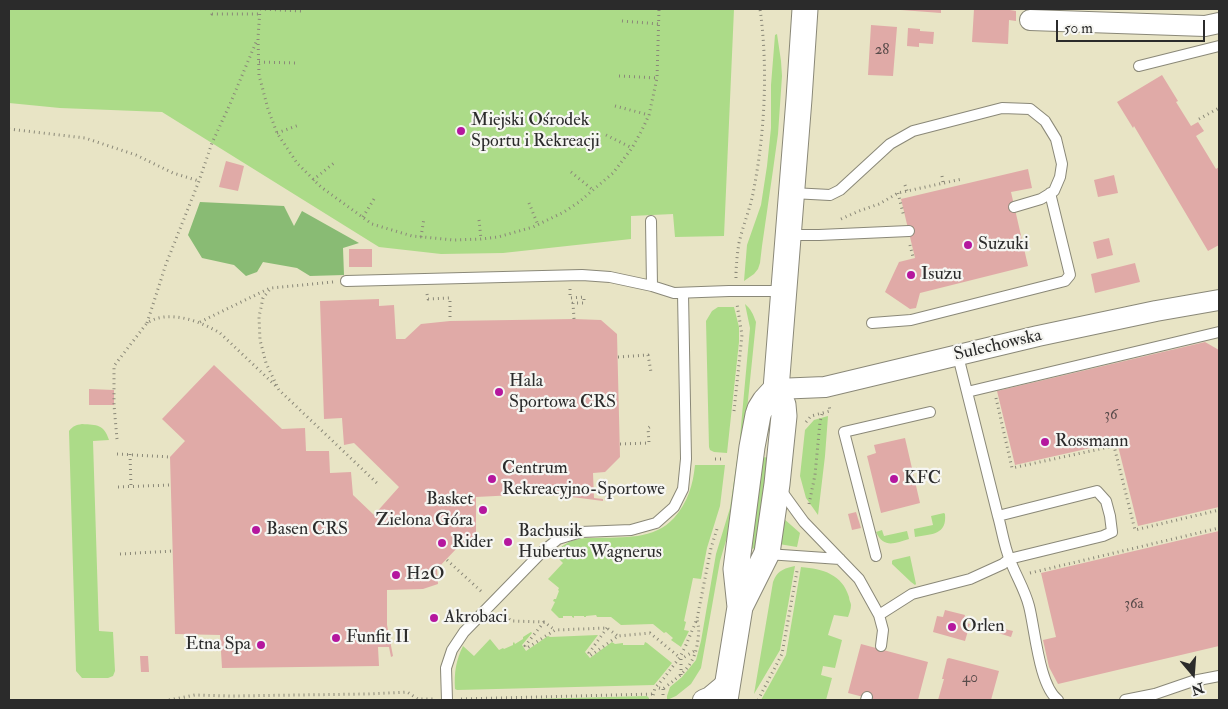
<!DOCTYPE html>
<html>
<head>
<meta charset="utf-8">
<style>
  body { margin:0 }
  #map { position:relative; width:1228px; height:709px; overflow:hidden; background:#e8e4c5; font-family:"IM FELL Double Pica",serif }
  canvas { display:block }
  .frame { position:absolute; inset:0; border:10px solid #2b2b2b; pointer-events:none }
  .north { position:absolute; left:1168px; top:649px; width:50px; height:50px; -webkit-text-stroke:4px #f6f6f2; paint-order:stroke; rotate:162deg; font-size:14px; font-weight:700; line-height:20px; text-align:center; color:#2b2b2b }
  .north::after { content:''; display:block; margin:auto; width:18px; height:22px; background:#2b2b2b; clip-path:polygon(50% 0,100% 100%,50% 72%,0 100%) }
  .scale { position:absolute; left:1056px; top:20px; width:149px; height:22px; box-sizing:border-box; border:2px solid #2b2b2b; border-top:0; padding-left:6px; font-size:15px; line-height:18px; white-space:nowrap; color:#2b2b2b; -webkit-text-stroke:4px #f6f6f2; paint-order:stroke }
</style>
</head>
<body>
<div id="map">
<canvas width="1228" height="709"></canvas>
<div class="frame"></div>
<div class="north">N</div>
<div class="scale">50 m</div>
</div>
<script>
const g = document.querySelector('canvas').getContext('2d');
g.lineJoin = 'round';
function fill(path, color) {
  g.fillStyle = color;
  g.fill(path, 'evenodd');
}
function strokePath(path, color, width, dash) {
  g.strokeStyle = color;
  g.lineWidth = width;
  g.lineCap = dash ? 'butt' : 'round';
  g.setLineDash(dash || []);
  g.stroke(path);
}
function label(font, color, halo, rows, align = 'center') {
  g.font = font + ' "IM FELL Double Pica",serif';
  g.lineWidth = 4.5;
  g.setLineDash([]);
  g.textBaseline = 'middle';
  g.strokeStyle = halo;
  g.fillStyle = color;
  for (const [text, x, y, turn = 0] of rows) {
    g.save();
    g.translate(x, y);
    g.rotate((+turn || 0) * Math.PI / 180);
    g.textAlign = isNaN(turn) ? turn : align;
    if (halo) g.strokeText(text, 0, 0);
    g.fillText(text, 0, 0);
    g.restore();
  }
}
fill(new Path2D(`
  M9,9H734L724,236L675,237L673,214L631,216V239L503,253L441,254L379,247L162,112L60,108L9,103Z
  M777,34L781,61L782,76L778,134L773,170L762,246L760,263L758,269L754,274L744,281L747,245L761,205L767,166L771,128V85L775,35Z
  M745,304C751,309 753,314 756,322L747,410L742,439L740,437L750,328Z
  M718,307H734L739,327V342L727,453L714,452L710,450L709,447L706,321L712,311Z
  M828,416L825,456L818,515L806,498L800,476L805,430L814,420Z
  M82,424C97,425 104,424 109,440L93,441L99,631L113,632L115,671L113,676L108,678H82L76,671L69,431C73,426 76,425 82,424Z
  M740,452L734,513L720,561L701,668L691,684L676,696L667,700V696L670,687L682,677L696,660L701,641L716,554L730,508L738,453Z
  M762,457L771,458L758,547L749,550Z
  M695,465H725L720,506L707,548L701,579L693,578L684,621L686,622L684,630L689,631L681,647L671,640L673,638L666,632L664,633L653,624L621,625L611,617H597L596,615L586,616V617H584V616H574V618L572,617V616H563V618H559L551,610L555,602L553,601L554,599H556L559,591L558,590L559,588L548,579L563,563L553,553C558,549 563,545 569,542C577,538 586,538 595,538C623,537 654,540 674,518C688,502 693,485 695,465Z
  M944,513L945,514C947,535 932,534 915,537L914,529L933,525L931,516Z
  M783,518L800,533L797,547L779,544Z
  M882,530L884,536L907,531L909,539C895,543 884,549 876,532Z
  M910,556L916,584L915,585L911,582L892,564V561L893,560Z
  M795,566L780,650L754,694L773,582C778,570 783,569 795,566Z
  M801,567C823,569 842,574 849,597C849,600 851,603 851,605C851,609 849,614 848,617L834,615L828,635L842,640L835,668L823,666L821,675L832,678L826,700H761L786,655Z
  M531,632L532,633L522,645L526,651L548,636L550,637L598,635L585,652L590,658L612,642L615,644L623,643V645H644L645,642L647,643L672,663L654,685L457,690L455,689C454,673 456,660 463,646L474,656L490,639L499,650L503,648L504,649L513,645V643L514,642L515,644L523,639V637Z
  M647,696L649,698V700H493Z`), '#acdb88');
fill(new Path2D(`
  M200,202L284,206L294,226L302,211L359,243L343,248L344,275L310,276L297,268L263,262L257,272L246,276L234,265L202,258L188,235Z`), '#89bb74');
fill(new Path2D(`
  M901,9H941V13L901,10Z
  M974,9H1010V10L1016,11V21L1009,20L1008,44L972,42Z
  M871,25L897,27L893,76L868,75Z
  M908,28L920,29V31L934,32L933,44L919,43V47L907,46Z
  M1162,75L1178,101L1176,102L1191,126L1198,122L1204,131L1196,136L1216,169L1219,167V245L1208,251L1134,126L1133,128L1117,102Z
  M226,161L244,166L238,191L219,187Z
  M1028,169L1032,188L1011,192L1028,266L920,293L916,308L910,309L885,292L899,262L915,258L901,199Z
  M1114,175L1118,193L1098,197L1094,180Z
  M1109,238L1113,255L1097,259L1093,242Z
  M349,249H372V267H349Z
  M1135,263L1140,282L1095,293L1091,274Z
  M379,299V306L394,305L396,339H405L421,324L450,321L574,319L601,320L617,334L620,457L605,472L593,473L594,498L603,499V501L572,497L543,495H515L476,497V535L472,547L457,548L437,569L438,584L423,589L387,590V625L393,656L391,657L389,647H378L379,666L222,668L220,635L175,634L170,457L185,441L162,419L214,365L282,429L305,428L306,451H329L330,473L351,472L353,495L374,515L399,487L354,443L344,445L342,418L324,419L320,301Z
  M1205,342L1219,350V507L1138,526L1117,442L1015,465L997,391Z
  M89,389L114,390V405H89Z
  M905,438L920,503L881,513L867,456L876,453L874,445Z
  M856,512L861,528L852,530L848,514Z
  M1219,531V646L1058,684L1049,667L1043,640L1056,637L1041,573Z
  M945,610L965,615L963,622L970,624L965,641L933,632L937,616L943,617Z
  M996,627L1013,631L1011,637L995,632Z
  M861,644L928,662L918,700H875L848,693Z
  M140,656H148L149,672H141Z
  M949,658L999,671L991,700H938L944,679H942L947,659Z`), '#e0aaa7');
const service = new Path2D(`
  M1139,66L1219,46
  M792,193L830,195L840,190L890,144L913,131L1002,108L1030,109L1045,121L1056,139L1062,164L1060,177L1054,191L1041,199L1014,207
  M651,221L652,286
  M788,235H819L909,231
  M346,281L582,275L610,277L652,286L674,293L729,291H783
  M872,323L911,320L1065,281L1070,275L1050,193
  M967,392L1219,332
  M780,489L804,522L859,579L879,615L883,630L881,646
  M998,516C1002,530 1004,546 1010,560C1016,576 1025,590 1029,606C1035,629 1039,686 1058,700
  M767,554L840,559
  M876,556L844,432L930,412
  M879,615L912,594L970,579L1003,564L1009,559L1103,536L1112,532L1110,516L1106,501L1097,491L998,516L958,356
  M447,700L446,668L452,650L464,632L541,553L558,539L581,532L631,530L656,523L674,507L683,489L686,459L683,293
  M866,700L867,697
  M1125,700L1155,694L1193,681L1219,676`);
const minor = new Path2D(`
  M1030,20L1205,26L1219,23
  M776,389L825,387L1038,336L1156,311L1219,300
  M703,700L710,697L728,682`);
const tertiary = new Path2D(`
  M740,607L767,553L777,484L784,416L783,405L776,389L799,99L805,9
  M725,700L740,607L736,569L752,447L758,415L760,409L765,401L776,389`);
strokePath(service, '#8a8878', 12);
strokePath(minor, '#8a8878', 22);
strokePath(tertiary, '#8a8878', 27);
strokePath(new Path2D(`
  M213,9L212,14H259
  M260,9L258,38L259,75L268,109L277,133L297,163L321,187L372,224L412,236L454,240L481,239L498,237L533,227L564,212L579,202L613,173L632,148L642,130L649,115L657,78L659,9
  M260,9L301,11
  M622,21L659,24
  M259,62L297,63
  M619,76L657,78
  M615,106L649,115
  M1199,119L1219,108
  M9,129L85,138L136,155L173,173L199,181
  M277,133L299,125
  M606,135L632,148
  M571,172L593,190
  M942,176L943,183
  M313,180L334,163
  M905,185L907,191
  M898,193L904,217
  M529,203L538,225
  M363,217L374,199
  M841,219L859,211L879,204L898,193L962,179
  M479,220L481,239
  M421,237L424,218
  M910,245L913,257
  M736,278C736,266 737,255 739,243C743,225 751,207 754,188C765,131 768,66 760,9
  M333,282L271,288L263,298L259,317L260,340L266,363L279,390L379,485
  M570,289V298L584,297V303H573L574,319
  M427,294L428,299L450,298V321
  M200,322L270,288
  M147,323L166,264L199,181L212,143L230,104L257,40
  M618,357L648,355L651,372
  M996,398L1012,468L1114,446L1135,530L1219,510
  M734,411L742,335L737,304
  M806,422L811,416L830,411L829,405
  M117,439L114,405V366L147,323C168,309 200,321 220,333L278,388
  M620,444L649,443L648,428L651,426
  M117,454L170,457
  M130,454L131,487
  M715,459H721
  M118,487L170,485
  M809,504L815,475L820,422L822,414
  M120,554L173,551
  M447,560L483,593
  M1030,573L1219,528
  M502,612L511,621L544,622L555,630
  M544,622L525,646L527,648L555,630L607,628L618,636
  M607,628L589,653L590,656L618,636L650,633L678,656
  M681,675V659L696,650
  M659,688L663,689C682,674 695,666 698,639C699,632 699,627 697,620
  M461,699L653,694
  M169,700L195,695L231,696L367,694L407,692L418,699H433
  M652,700L655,688L664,678L680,657L686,645L697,619L711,548L717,529
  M663,700V689
  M758,700L782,654L797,571`), '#8a8878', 3, [1, 4]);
strokePath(service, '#fff', 10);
strokePath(minor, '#fff', 20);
strokePath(tertiary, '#fff', 25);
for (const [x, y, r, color] of [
  [461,131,5,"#b5179e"],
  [968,245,5,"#b5179e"],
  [911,275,5,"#b5179e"],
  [499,392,5,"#b5179e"],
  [1045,442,5,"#b5179e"],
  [492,479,5,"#b5179e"],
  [894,479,5,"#b5179e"],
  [483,510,5,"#b5179e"],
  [256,530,5,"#b5179e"],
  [508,542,5,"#b5179e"],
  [442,543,5,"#b5179e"],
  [396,575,5,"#b5179e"],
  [434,618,5,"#b5179e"],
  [952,627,5,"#b5179e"],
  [336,638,5,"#b5179e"],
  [261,645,5,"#b5179e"]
]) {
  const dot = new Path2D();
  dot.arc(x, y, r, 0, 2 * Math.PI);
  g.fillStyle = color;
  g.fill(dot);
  strokePath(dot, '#f6f6f2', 2);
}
label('15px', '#584b4a', null, [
  ["28",882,51],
  ["36",1111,416],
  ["36a",1134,605],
  ["40",970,679]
]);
label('18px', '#2b2b2b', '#f6f6f2', [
  ["Miejski Ośrodek",471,121],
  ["Sportu i Rekreacji",471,142],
  ["Suzuki",978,245],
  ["Isuzu",921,275],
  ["Hala",509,382],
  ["Sportowa CRS",509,403],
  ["Rossmann",1055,442],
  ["Centrum",502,469],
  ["Rekreacyjno-Sportowe",502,490],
  ["KFC",904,479],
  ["Basket",473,500,"right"],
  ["Zielona Góra",473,521,"right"],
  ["Basen CRS",266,530],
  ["Bachusik",518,532],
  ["Hubertus Wagnerus",518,553],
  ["Rider",452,543],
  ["H2O",406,575],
  ["Akrobaci",444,618],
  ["Orlen",962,627],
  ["Funfit II",346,638],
  ["Etna Spa",251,645,"right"]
], 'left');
label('18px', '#2b2b2b', '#f6f6f2', [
  ["Sulechowska",998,346,-13]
]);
</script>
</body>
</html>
